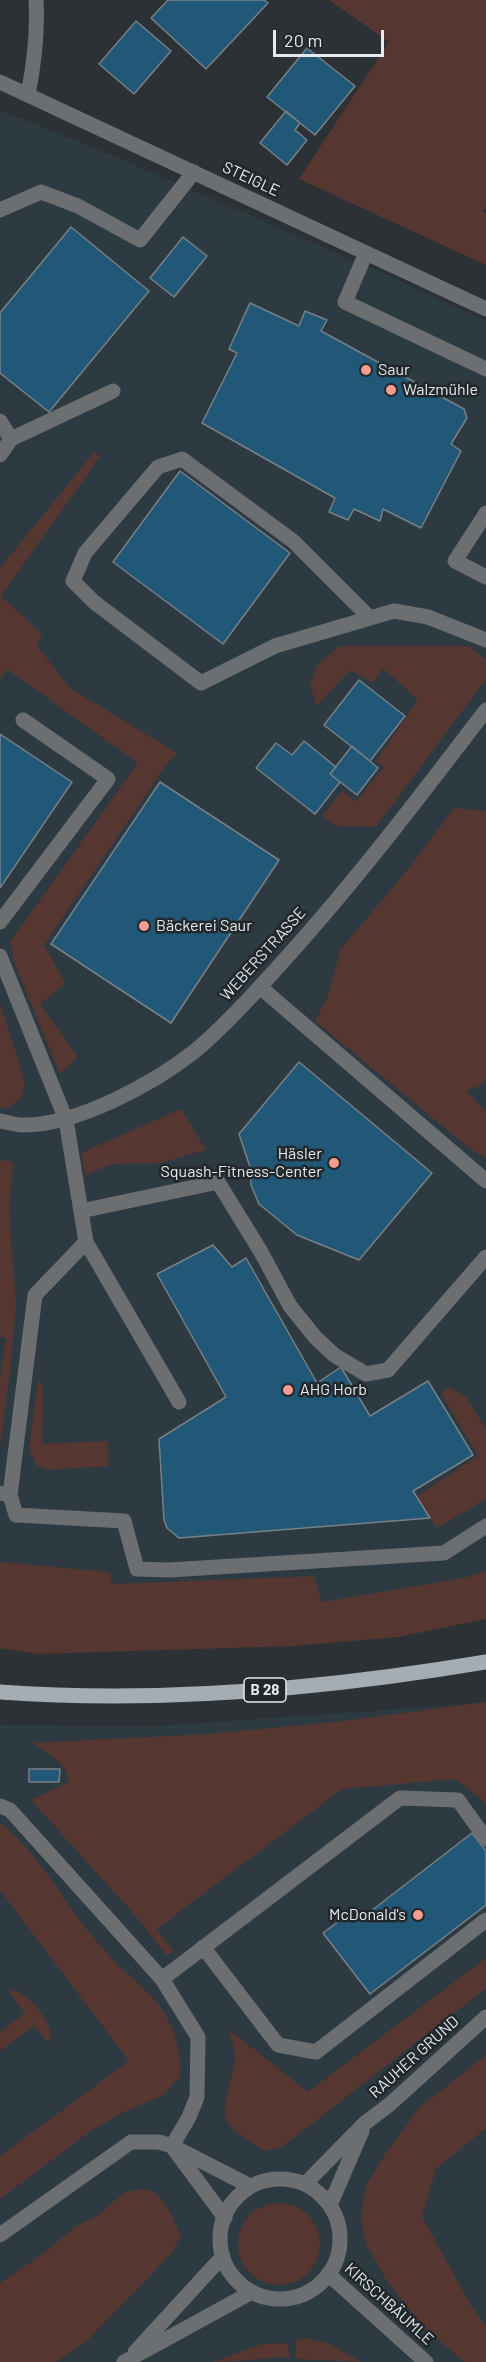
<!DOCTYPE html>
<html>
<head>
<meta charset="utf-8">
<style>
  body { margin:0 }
  #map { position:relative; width:486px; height:2362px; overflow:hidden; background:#2b3135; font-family:Barlow,sans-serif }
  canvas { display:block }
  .scale { position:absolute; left:273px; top:30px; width:111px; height:27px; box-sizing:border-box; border:3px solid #e5eaec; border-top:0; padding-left:8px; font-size:18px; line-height:21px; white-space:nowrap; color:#e5eaec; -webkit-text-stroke:4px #21272b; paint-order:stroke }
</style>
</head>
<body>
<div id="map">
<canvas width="486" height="2362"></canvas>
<div class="scale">20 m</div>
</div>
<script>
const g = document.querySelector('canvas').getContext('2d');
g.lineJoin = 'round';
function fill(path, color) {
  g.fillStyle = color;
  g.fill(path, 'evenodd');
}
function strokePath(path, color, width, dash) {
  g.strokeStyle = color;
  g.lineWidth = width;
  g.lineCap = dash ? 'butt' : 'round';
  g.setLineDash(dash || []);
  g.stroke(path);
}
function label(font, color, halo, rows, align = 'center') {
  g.font = font + ' Barlow,sans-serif';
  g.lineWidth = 5;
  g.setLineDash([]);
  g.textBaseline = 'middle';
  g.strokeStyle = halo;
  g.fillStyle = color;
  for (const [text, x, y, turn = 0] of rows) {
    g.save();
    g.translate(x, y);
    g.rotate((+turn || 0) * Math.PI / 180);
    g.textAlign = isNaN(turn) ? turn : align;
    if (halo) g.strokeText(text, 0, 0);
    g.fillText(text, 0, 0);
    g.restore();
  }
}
fill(new Path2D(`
  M0,110L116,157L380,272L486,321V1602L0,1630Z
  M486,1703V2362H0V1725L157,1726Z`), '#2e3a42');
fill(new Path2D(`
  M329,0H486V207L483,211L486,214V265L299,179L389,42Z
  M95,451L100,457L1,596L42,634L37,646L70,688L177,753L166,765L44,945L65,983L40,1004L78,1057L60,1074L15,964L10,942L138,763L7,669L0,680V568Z
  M340,646H469L486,660V679L376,827L335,826L322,816L342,791L356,802L384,767L376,761L418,700L383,668L374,683L350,670L317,706L310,684L318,664Z
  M454,808L486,811V1079L481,1085L466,1091L486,1111V1158L468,1147L315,1021L327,998L341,949L410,867Z
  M0,1003L25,1082C24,1096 19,1101 6,1109L0,1107Z
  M181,1109L206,1150L160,1163L112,1164L85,1175L81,1153Z
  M0,1160L13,1162L9,1208L16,1305L10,1371L0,1448V1379L6,1338L0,1337Z
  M38,1382L43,1384L42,1444L107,1441L109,1466L47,1470L36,1465L29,1448Z
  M450,1387L466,1397L486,1429V1499L437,1528L416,1497L478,1456L441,1393Z
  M0,1562L110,1572L112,1584L314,1576L322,1602L464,1578L486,1571V1619L398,1637L294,1646L38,1654L0,1648Z
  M486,1702V1806L480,1798L454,1779L342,1789L157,1929L174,1952L166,1955L141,1922L31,1800L69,1782C67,1762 48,1753 33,1743L206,1734L335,1722Z
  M0,1823C41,1855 62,1901 95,1939C102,1947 109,1956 116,1963C132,1979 151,1992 164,2012C176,2032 181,2055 180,2077L163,2095L126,2111L92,2130L0,2199V2156L129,2061L0,1890Z
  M486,1958V1988L281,2148L264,2151C252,2142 235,2134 227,2121C219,2107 235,2074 235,2057C235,2048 231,2038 228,2029L308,2092Z
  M14,1990C32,1996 47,2018 52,2035L48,2043L34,2026L0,2051V2032L25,2013L9,1992Z
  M486,2055V2128L436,2169L422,2216L468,2301L486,2327V2362H465L426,2330L387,2281L366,2244L361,2217L365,2188L381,2160L420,2107Z
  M137,2189C141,2190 148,2190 152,2191C167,2200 175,2222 181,2236L170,2255L86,2342L56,2362H0V2283L47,2251L76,2226L97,2216L124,2193Z
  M238 2244a41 41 0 1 1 82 0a41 41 0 1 1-82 0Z
  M304,2338L328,2343L361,2362L296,2359V2340Z
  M288,2343L290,2357C264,2358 239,2362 213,2362L262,2344Z`), '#563630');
const building = new Path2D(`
  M168,0H264L268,3L206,69L151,18Z
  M136,21L171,51L134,94L99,64Z
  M307,48L355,86L315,135L267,97Z
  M286,111L300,123L295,130L307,140L287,165L260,143Z
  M71,227L149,291L49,412L0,373V313Z
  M183,237L207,256L174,297L150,278Z
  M250,303L299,326L305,311L327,320L321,331L464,409L467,418L451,444L461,451L421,528L383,509L380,521L354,509L348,520L329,512L335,498L202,423L237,353L229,349Z
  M180,471L290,553L223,644L113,562Z
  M359,680L405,716L370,761L324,725Z
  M0,734L72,782L0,888Z
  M304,741L336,767L330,774L340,782L315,814L256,768L276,743L292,755Z
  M352,746L378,768L357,795L330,774Z
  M160,782L279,860L171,1023L51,944Z
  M299,1062L432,1173L359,1260L297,1235L259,1204L251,1185L250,1167L239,1134Z
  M213,1245L232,1267L246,1258L317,1383L341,1367L370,1416L428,1381L473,1455L413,1491L430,1518L179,1538L167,1528L164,1520L159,1439L226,1397L157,1274Z
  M29,1769H60L59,1782H29Z
  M472,1833L486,1851V1905L370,1994L323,1933L355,1909L362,1918Z`);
fill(building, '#215777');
strokePath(building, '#798085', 1.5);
strokePath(new Path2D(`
  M0,210L41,192L78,206L140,240L194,172
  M366,253L345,302L486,369
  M0,421L11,439
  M0,455L11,439L113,391
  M486,513L455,561L486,577
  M370,618L293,541L182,459L158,467L85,553L73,581L94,602L201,683L275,646L394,611L428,617L486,640
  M0,922L108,779L23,720
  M0,956L66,1120L86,1242L35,1295L10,1495
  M260,987L486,1181
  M81,1211L218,1182L261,1252L290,1306L315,1337L334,1355L366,1374L388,1370L486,1257
  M86,1242L179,1402
  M0,1493L10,1495L16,1515L124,1521L137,1569L169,1570L444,1553L486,1526
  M0,1806L10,1810L162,1979L198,2037L197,2097L189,2117L172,2146
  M203,1947L278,2045L316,2052L486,1920
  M162,1979L400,1798L458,1800L486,1839
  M174,2149L225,2218
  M0,2235L131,2142H159L172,2146L250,2186`), '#6c6f71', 15);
strokePath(new Path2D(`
  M0,82L486,309
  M28,95C34,64 38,32 36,0
  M0,1121C7,1122 15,1125 22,1125C76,1126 153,1084 195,1051C228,1023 258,989 287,957C358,878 422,794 486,710
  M220 2239a60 60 0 1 1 120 0a60 60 0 1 1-120 0Z
  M305,2184L365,2123L389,2105L486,2017
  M330,2205L362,2131
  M328,2274L426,2362
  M135,2352L223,2256
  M124,2362L252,2292`), '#6c6f71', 15);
strokePath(new Path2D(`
  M0,1692C162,1704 326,1689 486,1662`), '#a6adb2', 15);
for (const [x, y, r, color] of [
  [366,370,6,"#f59d8e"],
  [391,390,6,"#f59d8e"],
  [144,926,6,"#f59d8e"],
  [334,1163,6,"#f59d8e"],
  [288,1390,6,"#f59d8e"],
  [418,1915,6,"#f59d8e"]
]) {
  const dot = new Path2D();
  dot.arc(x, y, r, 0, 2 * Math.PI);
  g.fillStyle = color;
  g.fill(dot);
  strokePath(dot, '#21272b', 2);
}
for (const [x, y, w] of [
  [265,1690,42]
]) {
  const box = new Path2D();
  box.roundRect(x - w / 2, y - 12, w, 24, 4.5);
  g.fillStyle = '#21272b';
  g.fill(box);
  strokePath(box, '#e5eaec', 1.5);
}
label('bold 15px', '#e5eaec', null, [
  ["B 28",265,1690]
]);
label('16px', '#e5eaec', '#21272b', [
  ["STEIGLE",251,179,25],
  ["WEBERSTRASSE",263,954,-48],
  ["RAUHER GRUND",414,2057,-42],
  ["KIRSCHBÄUMLE",389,2304,42]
]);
label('16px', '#e5eaec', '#21272b', [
  ["Saur",378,370],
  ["Walzmühle",403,390],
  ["Bäckerei Saur",156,926],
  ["Häsler",322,1154,"right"],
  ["Squash-Fitness-Center",322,1172,"right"],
  ["AHG Horb",300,1390],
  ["McDonald's",406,1915,"right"]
], 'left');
</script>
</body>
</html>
